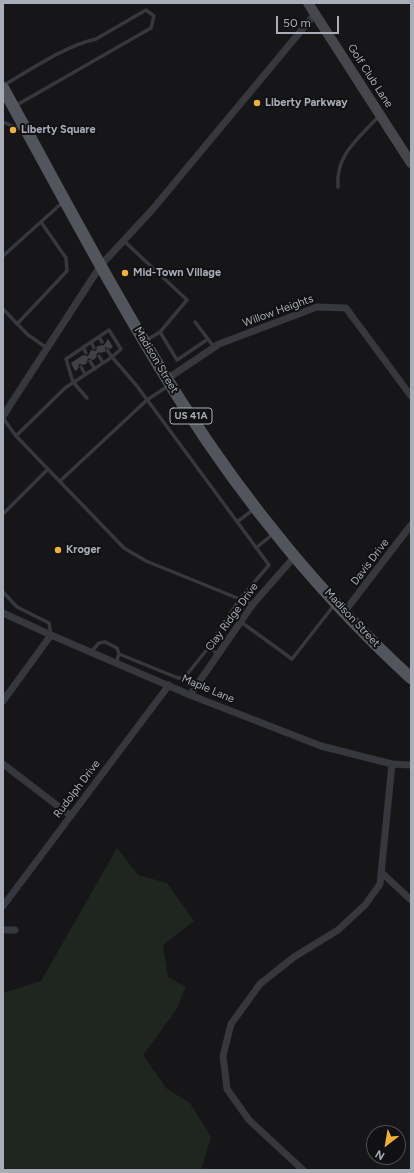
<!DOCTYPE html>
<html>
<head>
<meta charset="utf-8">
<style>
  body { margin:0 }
  #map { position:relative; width:414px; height:1173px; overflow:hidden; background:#161618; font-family:Figtree,sans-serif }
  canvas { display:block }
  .frame { position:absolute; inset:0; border:4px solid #a8adb8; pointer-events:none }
  .north { position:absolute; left:366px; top:1125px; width:40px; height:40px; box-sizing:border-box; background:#111113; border:1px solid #4d4f55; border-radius:50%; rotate:211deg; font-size:11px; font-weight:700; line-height:16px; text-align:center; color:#a8adb8 }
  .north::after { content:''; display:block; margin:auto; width:14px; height:18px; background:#f2b134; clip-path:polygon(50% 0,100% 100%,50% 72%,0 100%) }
  .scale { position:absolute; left:276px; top:16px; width:63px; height:18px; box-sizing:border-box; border:2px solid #a8adb8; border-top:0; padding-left:5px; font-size:12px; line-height:14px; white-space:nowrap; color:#a8adb8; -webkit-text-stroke:3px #111113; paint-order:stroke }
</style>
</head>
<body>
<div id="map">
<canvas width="414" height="1173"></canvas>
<div class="frame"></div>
<div class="north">N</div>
<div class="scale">50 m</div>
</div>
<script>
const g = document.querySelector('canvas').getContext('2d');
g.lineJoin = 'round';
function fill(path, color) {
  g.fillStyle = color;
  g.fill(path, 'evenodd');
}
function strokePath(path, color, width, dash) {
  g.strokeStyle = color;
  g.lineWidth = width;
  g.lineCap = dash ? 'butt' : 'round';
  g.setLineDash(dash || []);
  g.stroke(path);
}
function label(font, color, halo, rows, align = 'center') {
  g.font = font + ' Figtree,sans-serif';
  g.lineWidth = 4;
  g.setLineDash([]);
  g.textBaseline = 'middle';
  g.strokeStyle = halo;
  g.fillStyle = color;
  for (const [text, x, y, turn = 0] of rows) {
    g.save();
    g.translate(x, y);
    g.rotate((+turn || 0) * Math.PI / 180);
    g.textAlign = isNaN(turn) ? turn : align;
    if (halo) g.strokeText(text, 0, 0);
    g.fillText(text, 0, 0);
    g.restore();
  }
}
fill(new Path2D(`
  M117,848L138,875L167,883L194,921L163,945L168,977L186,987L176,1010L143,1055L167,1089L190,1103L211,1137L201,1170H3V993L41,981Z`), '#1e261f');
fill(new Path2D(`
  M108,339L113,347L110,349L105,347V352L97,353L96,358L93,360L88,358L87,363L84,365L79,364L78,369L75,371L71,363L83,355L88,356L91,350L96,351L97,346L104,345Z`), '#404145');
strokePath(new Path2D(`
  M4,85C30,70 67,45 96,39L146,10L154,16L151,28L15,106
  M3,122L22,130
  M338,187C335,155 359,138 379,116
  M124,241L187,300L160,332L177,360L208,339
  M3,256L63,202
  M3,309L28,335L47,348
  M195,322L214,347
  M17,324L67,271L66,258L41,222
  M99,337L102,342
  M147,340L160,332
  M91,342L94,348
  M83,347L86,353
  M99,356L103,363
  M90,361L95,369
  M81,367L85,374
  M87,398L73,382L66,359L109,330L121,349L112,357L107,350
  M3,418L16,436L124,548L146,561L252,604
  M16,436L65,388L112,357L137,386L269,565L240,599L210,644L211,649L217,654
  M60,481L147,400L168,386
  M3,514L48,469
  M237,522L254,509
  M256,548L273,534
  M3,592L17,607L49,623L51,635
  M241,622L292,659L335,604
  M91,652L99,643L105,642L117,648L119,654L116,663
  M119,654L178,678H184L209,647`), '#37383d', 3.5);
strokePath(new Path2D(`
  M167,379L219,344L317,307L346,308L411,396
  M3,416L101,265L152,210L315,14
  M345,611L411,525
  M3,613L51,635L190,695L321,746L392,764L411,765
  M190,695L253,604L296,555
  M3,701L51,635
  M3,764L71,816
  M382,873L411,900
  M3,906L169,685
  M3,930H15
  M303,1170L249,1120L227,1089L223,1056L231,1024L260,984L294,957L338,930L365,905L380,884L392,764`), '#37383d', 7);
strokePath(new Path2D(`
  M308,3L411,163`), '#45474d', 10);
strokePath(new Path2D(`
  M3,88C62,194 117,301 182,403C245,502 324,599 411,678`), '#53555c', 12);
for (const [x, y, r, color] of [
  [257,103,4,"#f2b134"],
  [13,130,4,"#f2b134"],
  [125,273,4,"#f2b134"],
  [58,550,4,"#f2b134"]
]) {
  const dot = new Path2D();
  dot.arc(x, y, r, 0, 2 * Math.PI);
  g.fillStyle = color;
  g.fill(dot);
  strokePath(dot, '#111113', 1.5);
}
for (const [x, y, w] of [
  [191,416,42]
]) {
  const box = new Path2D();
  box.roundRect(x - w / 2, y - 8, w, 16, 3);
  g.fillStyle = '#111113';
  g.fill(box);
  strokePath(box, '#a8adb8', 1);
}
label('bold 10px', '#a8adb8', null, [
  ["US 41A",191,416]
]);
label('11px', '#a8adb8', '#111113', [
  ["Golf Club Lane",370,76,57],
  ["Willow Heights",278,311,-20],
  ["Madison Street",156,360,59],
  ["Davis Drive",370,562,-53],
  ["Clay Ridge Drive",232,617,-54],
  ["Madison Street",352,618,47],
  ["Maple Lane",208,689,23],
  ["Rudolph Drive",77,789,-53]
]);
label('bold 11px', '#a8adb8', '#111113', [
  ["Liberty Parkway",265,103],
  ["Liberty Square",21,130],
  ["Mid-Town Village",133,273],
  ["Kroger",66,550]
], 'left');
</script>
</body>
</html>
